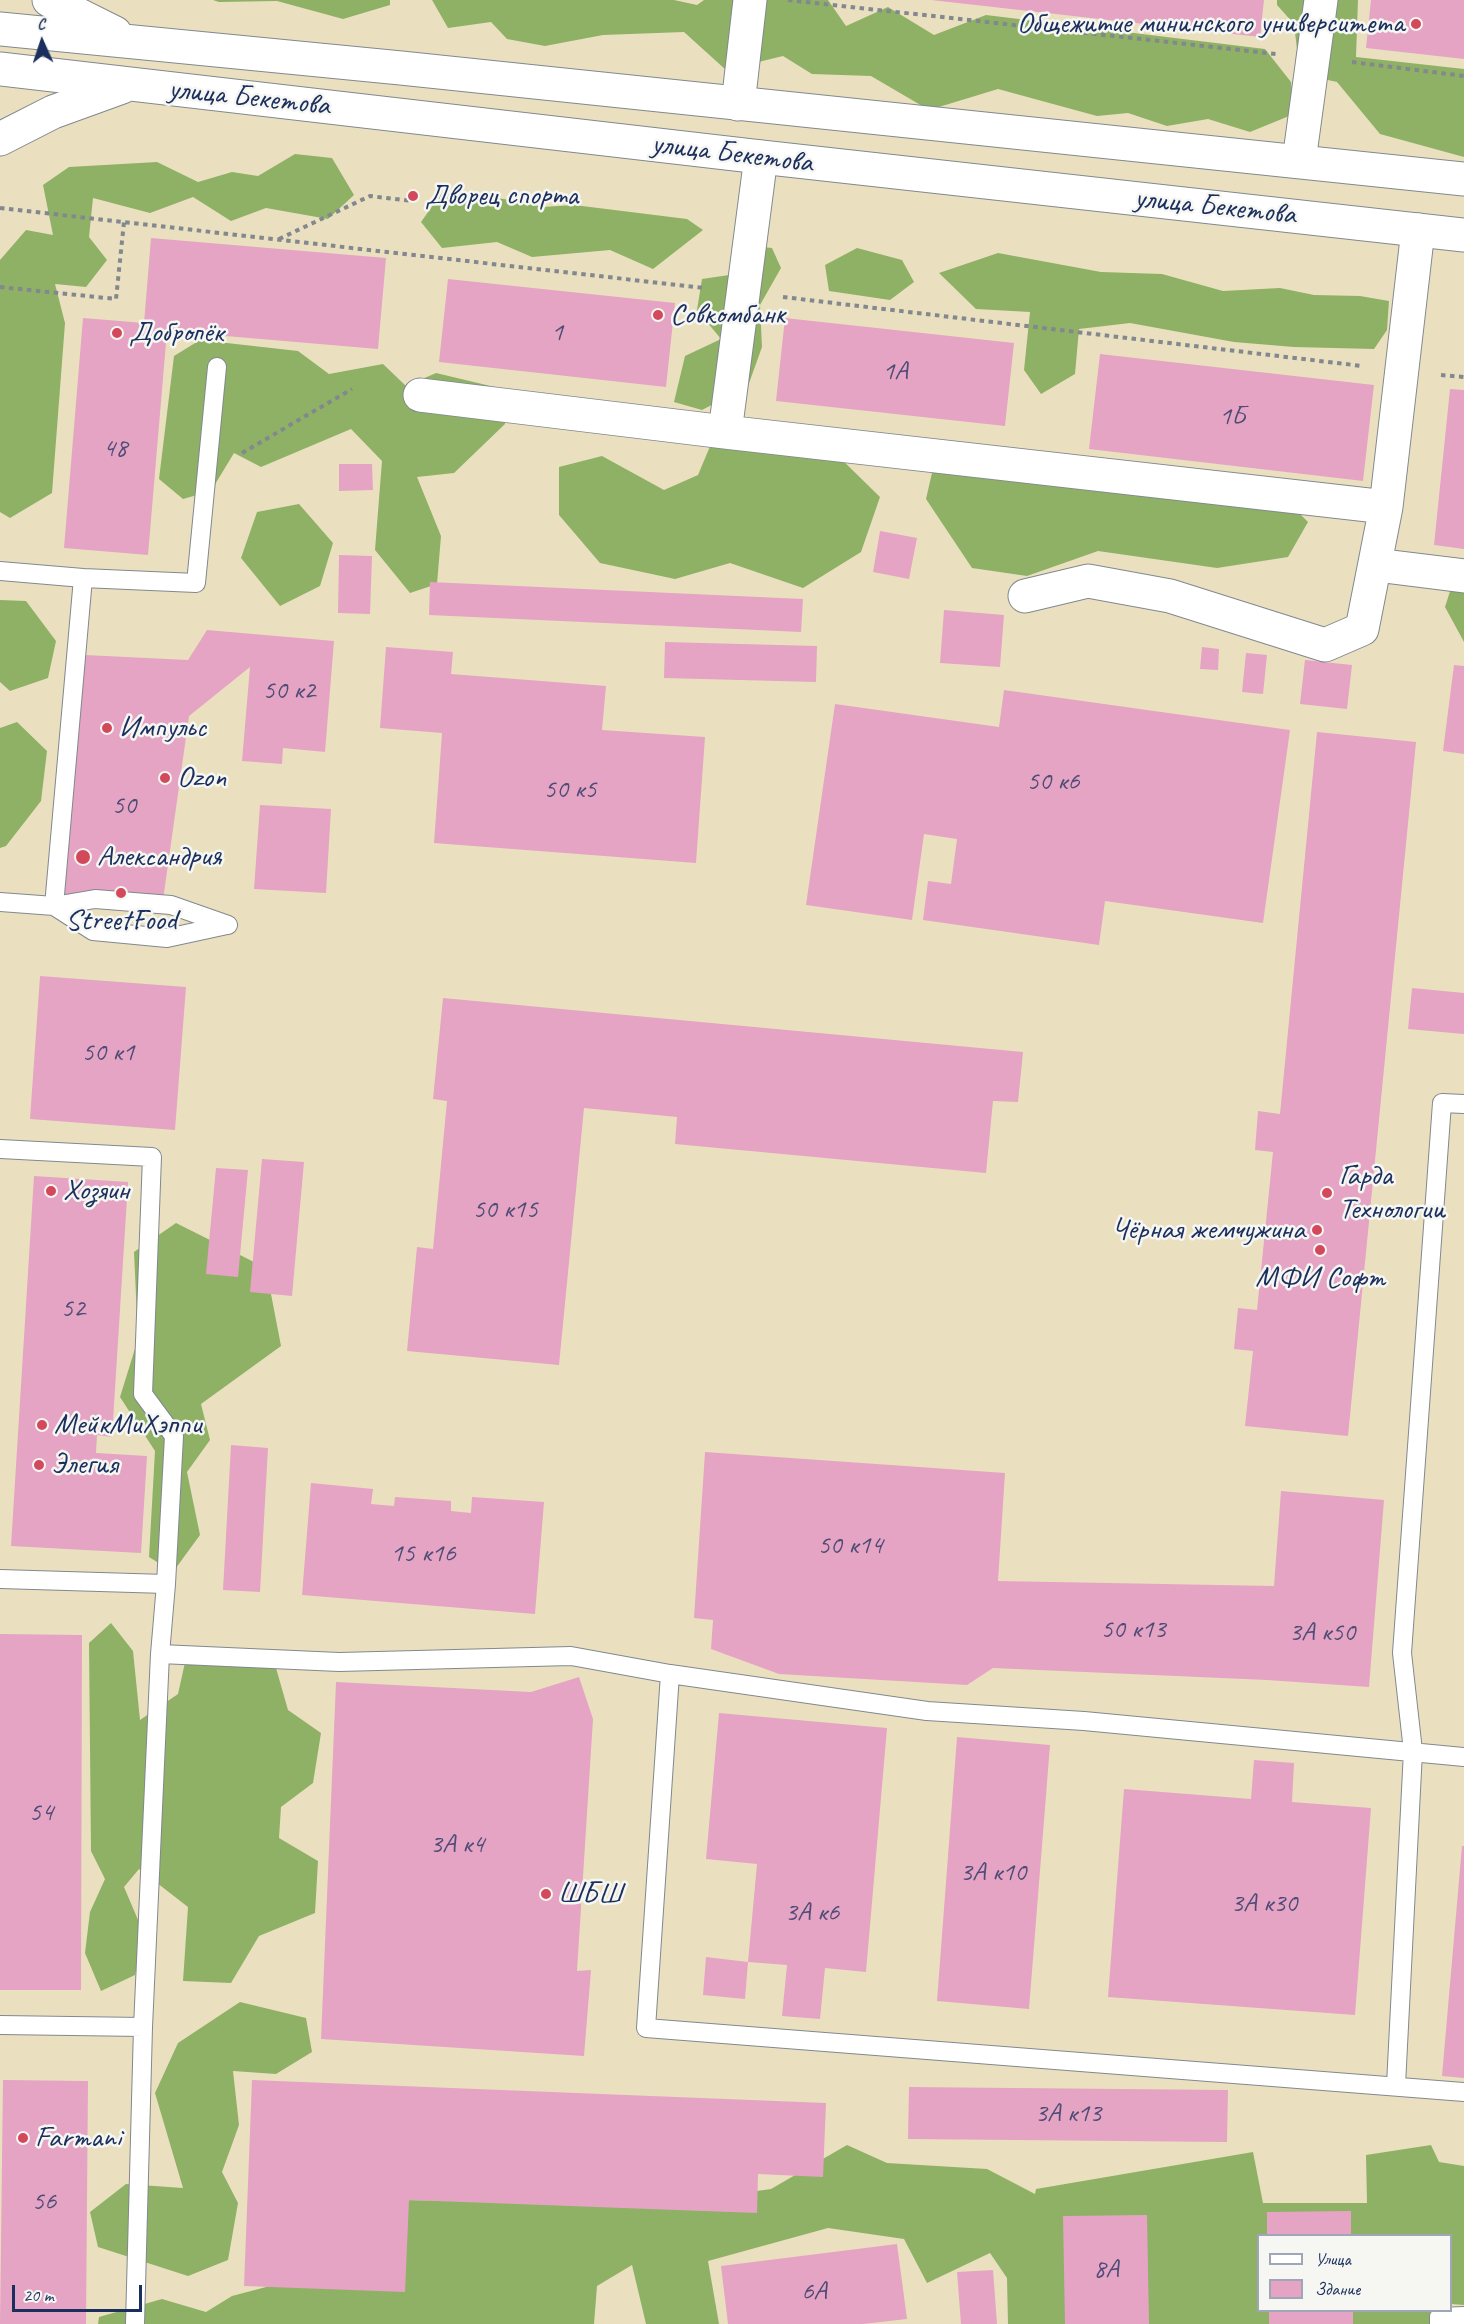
<!DOCTYPE html>
<html>
<head>
<meta charset="utf-8">
<style>
  body { margin:0 }
  #map { position:relative; width:1464px; height:2324px; overflow:hidden; background:#eae0bf; font-family:Caveat,sans-serif }
  canvas { display:block }
  .legend { position:absolute; left:1257px; top:2234px; width:195px; height:78px; box-sizing:border-box; background:#f6f6f2; border:2px solid #9ea6b7; margin:0; padding:8px 10px; list-style:none; font-size:18px; color:#1b2f5e }
  .legend li { display:flex; align-items:center; gap:12px; height:30px }
  .legend b { width:30px; border:2px solid #9ea6b7 }
  .north { position:absolute; left:12px; top:12px; width:60px; height:60px; -webkit-text-stroke:4px #f6f6f2; paint-order:stroke; rotate:357deg; font-size:16px; font-weight:700; line-height:24px; text-align:center; color:#1b2f5e }
  .north::after { content:''; display:block; margin:auto; width:21px; height:27px; background:#1b2f5e; clip-path:polygon(50% 0,100% 100%,50% 72%,0 100%) }
  .scale { position:absolute; left:12px; top:2285px; width:130px; height:27px; box-sizing:border-box; border:3px solid #1b2f5e; border-top:0; padding-left:8px; font-size:18px; line-height:21px; white-space:nowrap; color:#1b2f5e; -webkit-text-stroke:4px #f6f6f2; paint-order:stroke }
</style>
</head>
<body>
<div id="map">
<canvas width="1464" height="2324"></canvas>
<ul class="legend">
<li><b style="height:8px;background:#fff"></b>Улица</li>
<li><b style="height:16px;background:#e5a4c3"></b>Здание</li>
</ul>
<div class="north">С</div>
<div class="scale">20 m</div>
</div>
<script>
const g = document.querySelector('canvas').getContext('2d');
g.lineJoin = 'round';
function fill(path, color) {
  g.fillStyle = color;
  g.fill(path, 'evenodd');
}
function strokePath(path, color, width, dash) {
  g.strokeStyle = color;
  g.lineWidth = width;
  g.lineCap = dash ? 'butt' : 'round';
  g.setLineDash(dash || []);
  g.stroke(path);
}
function label(font, color, halo, rows, align = 'center') {
  g.font = font + ' Caveat,sans-serif';
  g.lineWidth = 5;
  g.setLineDash([]);
  g.textBaseline = 'middle';
  g.strokeStyle = halo;
  g.fillStyle = color;
  for (const [text, x, y, turn = 0] of rows) {
    g.save();
    g.translate(x, y);
    g.rotate((+turn || 0) * Math.PI / 180);
    g.textAlign = isNaN(turn) ? turn : align;
    if (halo) g.strokeText(text, 0, 0);
    g.fillText(text, 0, 0);
    g.restore();
  }
}
fill(new Path2D(`
  M213,0H390V5L343,19L277,1L219,2Z
  M432,0H674L697,5L704,0H828L846,26L888,7L934,35L986,15L1265,49L1291,82L1294,114L1250,132L1208,119L1167,126L1128,113L1097,116L998,89L929,110L871,76L812,74L783,56L726,70L684,32L603,35L545,46L507,39L491,22L448,28Z
  M1277,0H1358L1356,57L1464,69V157L1380,134L1337,82L1300,74L1294,24L1277,5Z
  M295,154L332,158L354,195L328,219L266,208L231,221L193,197L150,213L93,198L89,237L107,260L86,287L55,284L65,323L52,493L10,518L0,512V260L26,230L53,235L43,185L69,167L157,162L198,182L232,172L258,176Z
  M443,191L511,200L543,207L574,205L687,219L703,230L653,269L610,250L532,257L497,242L442,248L421,222Z
  M744,245L772,248L781,268L760,305L762,347L748,386L702,410L674,402L685,356L721,339L697,310L702,279L736,274Z
  M857,248L902,260L914,282L890,300L829,291L825,265Z
  M998,253L1101,272L1162,274L1223,291L1280,288L1314,295L1360,296L1389,301L1387,330L1374,349L1294,347L1234,342L1130,323L1079,329L1075,374L1041,394L1024,370L1030,312L976,309L939,273Z
  M200,340L298,351L329,374L383,364L406,386L436,373L503,389L505,424L454,473L417,477L441,536L437,584L410,593L375,550L382,461L351,429L261,467L234,453L211,491L183,499L159,479L174,356Z
  M711,444L834,452L880,497L861,552L803,588L730,563L675,579L600,563L559,515V467L602,456L664,490L698,475Z
  M937,451L1267,481L1308,522L1288,557L1217,568L1098,551L1027,576L972,568L926,499Z
  M299,504L333,543L320,586L280,606L241,558L257,512Z
  M1459,563H1464V642L1445,607Z
  M0,600L26,601L56,641L48,678L10,691L0,682Z
  M17,722L47,751L41,801L6,846L0,848V728Z
  M176,1223L266,1268L281,1346L201,1404L210,1440L187,1472L200,1535L173,1572L149,1557L155,1451L120,1397L138,1339L134,1252Z
  M111,1623L133,1651L140,1720L178,1694L188,1649L274,1661L288,1710L321,1733L313,1783L281,1807L279,1838L318,1861L315,1913L259,1936L231,1983L183,1981L188,1907L139,1869L124,1887L144,1934L135,1975L101,1991L85,1953L90,1912L105,1879L91,1851L89,1643Z
  M240,2002L306,2018L312,2052L276,2074L233,2071L239,2125L222,2172L238,2203L228,2260L188,2276L98,2247L90,2212L126,2184L183,2188L155,2093L178,2043Z
  M847,2145L887,2163L987,2169L1035,2194L1036,2189L1253,2152L1263,2203H1367L1366,2155L1431,2145L1439,2162L1464,2166V2305L1451,2304L1450,2236H1258V2310L1430,2311V2324H1008L1007,2278L990,2253L927,2283L904,2239L828,2228L708,2261L719,2324H646L632,2265L597,2286L594,2324H98L99,2317L162,2299L206,2312L232,2296L304,2277L395,2200L672,2203L771,2189Z`), '#8eb166');
fill(new Path2D(`
  M931,0H1264L1260,37Z
  M1371,0H1464V59L1366,48Z
  M151,238L386,258L378,349L167,331L148,555L64,548L83,318L144,323Z
  M448,279L675,303L666,387L439,362Z
  M785,318L1014,343L1005,426L776,401Z
  M1100,354L1374,385L1363,481L1089,449Z
  M1450,389L1464,390V549L1434,545Z
  M339,464H372L373,490L339,491Z
  M880,531L917,538L909,579L873,572Z
  M339,555L372,556L370,614L338,613Z
  M430,582L803,599L801,632L429,615Z
  M944,610L1004,615L1000,667L940,663Z
  M207,630L334,641L325,752L283,748L282,764L242,761L250,667L189,716L163,900L63,897L85,655L188,660Z
  M665,642L817,646L816,682L664,678Z
  M386,647L453,652L451,674L606,686L602,730L705,737L696,863L434,843L442,733L380,728Z
  M1202,647L1219,649L1218,670L1200,669Z
  M1246,653L1267,655L1263,694L1242,692Z
  M1305,660L1352,665L1347,709L1300,704Z
  M1454,665L1464,666V754L1443,751Z
  M1004,690L1290,730L1263,923L1105,901L1099,945L923,920L928,881L951,884L957,839L924,834L912,920L806,905L835,704L999,727Z
  M1317,732L1416,742L1348,1436L1245,1426L1253,1351L1234,1349L1238,1308L1257,1310L1273,1152L1255,1150L1258,1111L1280,1114Z
  M260,805L331,809L326,893L254,889Z
  M40,976L186,987L175,1130L30,1119Z
  M1412,988L1464,993V1034L1408,1029Z
  M443,998L1023,1052L1018,1102L993,1101L986,1173L675,1144L677,1117L584,1108L559,1365L407,1351L417,1247L433,1249L447,1101L433,1099Z
  M262,1159L304,1162L292,1296L250,1292Z
  M216,1168L248,1170L238,1277L206,1274Z
  M34,1176L128,1182L112,1437L97,1435L96,1453L147,1456L141,1553L11,1546Z
  M231,1445L268,1448L260,1592L223,1590Z
  M705,1452L1005,1473L998,1581L1274,1586L1281,1491L1384,1500L1369,1687L1267,1680L993,1668L967,1685L779,1674L711,1649L713,1620L694,1618Z
  M311,1483L373,1489L371,1504L394,1506L395,1497L451,1501V1511L471,1513L472,1497L544,1502L535,1614L302,1595Z
  M0,1634L82,1635L81,1990H0Z
  M579,1677L593,1719L577,1971L591,1970L584,2056L321,2039L336,1682L531,1692Z
  M719,1713L887,1728L866,1972L825,1968L820,2019L782,2016L787,1965L748,1962L757,1864L706,1859Z
  M957,1737L1050,1745L1029,2009L937,2001Z
  M1254,1760L1294,1763L1292,1802L1371,1808L1355,2015L1108,1997L1124,1789L1251,1799Z
  M1462,1846H1464V2078L1442,2076Z
  M706,1957L748,1962L745,1999L703,1995Z
  M3,2080L88,2081L86,2324H0Z
  M252,2080L826,2103L823,2177L758,2174L757,2213L409,2200L405,2292L244,2286Z
  M909,2087L1228,2090L1227,2142L908,2139Z
  M1351,2211V2236H1267V2212Z
  M1147,2215L1149,2324H1065L1063,2216Z
  M897,2244L907,2319L863,2324H728L721,2266Z
  M993,2270L997,2324H961L957,2272Z
  M1269,2310H1353V2324H1269Z`), '#e5a4c3');
const lane = new Path2D(`
  M0,571L83,578
  M0,902L54,906L95,899L171,905L228,925
  M54,906L83,578L196,583L217,367
  M54,906L93,931L167,938L227,925
  M0,1149L152,1157L143,1394L174,1436L166,1584
  M0,1579L166,1584L160,1654L143,2027L135,2324
  M160,1654L339,1662L571,1656L670,1674
  M1464,1757L1084,1721L927,1711L670,1674L646,2028L1464,2092
  M0,2025L143,2027
  M1396,2085L1413,1751L1402,1653L1442,1103L1464,1104
  M1439,2324V2317L1464,2316`);
const street = new Path2D(`
  M738,104L750,0
  M1299,161L1321,0
  M420,395L725,432L1386,507L1418,230
  M725,432L761,157
  M1376,565L1464,576
  M1025,596L1088,581L1170,596L1325,645L1362,629L1386,507`);
const secondary = new Path2D(`
  M49,0L115,33
  M0,29L401,68L1464,179
  M0,69L761,157L1464,235
  M0,139L53,112L122,87`);
strokePath(lane, '#82888e', 20);
strokePath(street, '#82888e', 35);
strokePath(secondary, '#82888e', 35);
strokePath(new Path2D(`
  M788,0L1276,54
  M1352,62L1464,76
  M0,208L704,288
  M279,239L370,196L412,201
  M0,287L116,299L124,222
  M783,297L1362,366
  M1441,375L1464,377
  M242,453L352,389`), '#82888e', 4, [4.5, 4.5]);
strokePath(lane, '#fff', 18);
strokePath(street, '#fff', 33);
strokePath(secondary, '#fff', 33);
for (const [x, y, r, color] of [
  [1416,24,6,"#d1495b"],
  [413,196,6,"#d1495b"],
  [658,315,6,"#d1495b"],
  [117,333,6,"#d1495b"],
  [107,728,6,"#d1495b"],
  [165,778,6,"#d1495b"],
  [83,857,8,"#d1495b"],
  [121,893,6,"#d1495b"],
  [51,1191,6,"#d1495b"],
  [1327,1193,6,"#d1495b"],
  [1317,1230,6,"#d1495b"],
  [1320,1250,6,"#d1495b"],
  [42,1425,6,"#d1495b"],
  [39,1465,6,"#d1495b"],
  [546,1894,6,"#d1495b"],
  [23,2138,6,"#d1495b"]
]) {
  const dot = new Path2D();
  dot.arc(x, y, r, 0, 2 * Math.PI);
  g.fillStyle = color;
  g.fill(dot);
  strokePath(dot, '#f6f6f2', 2);
}
label('27px', '#4e4c77', null, [
  ["1",557,333],
  ["1А",895,372],
  ["1Б",1232,417],
  ["48",115,449],
  ["50 к2",289,691],
  ["50 к6",1053,782],
  ["50 к5",570,790],
  ["50",124,806],
  ["50 к1",108,1053],
  ["50 к15",505,1210],
  ["52",73,1309],
  ["50 к14",850,1546],
  ["15 к16",423,1554],
  ["50 к13",1133,1630],
  ["3А к50",1322,1633],
  ["54",41,1813],
  ["3А к4",457,1845],
  ["3А к10",993,1873],
  ["3А к30",1264,1904],
  ["3А к6",812,1913],
  ["3А к13",1068,2114],
  ["56",44,2202],
  ["8А",1106,2270],
  ["6А",814,2292]
]);
label('30px', '#1b2f5e', '#f6f6f2', [
  ["Общежитие мининского университета",1404,24,"right"],
  ["Дворец спорта",425,196],
  ["Совкомбанк",670,315],
  ["Добропёк",129,333],
  ["Импульс",119,728],
  ["Ozon",177,778],
  ["Александрия",97,857],
  ["StreetFood",121,921,"center"],
  ["Гарда",1339,1176],
  ["Технологии",1339,1210],
  ["Хозяин",63,1191],
  ["Чёрная жемчужина",1305,1230,"right"],
  ["МФИ Софт",1320,1278,"center"],
  ["МейкМиХэппи",54,1425],
  ["Элегия",51,1465],
  ["ШБШ",558,1894],
  ["Farmani",35,2138]
], 'left');
label('30px', '#1b2f5e', '#f6f6f2', [
  ["улица Бекетова",249,98,6],
  ["улица Бекетова",732,154,7],
  ["улица Бекетова",1215,207,6]
]);
</script>
</body>
</html>
